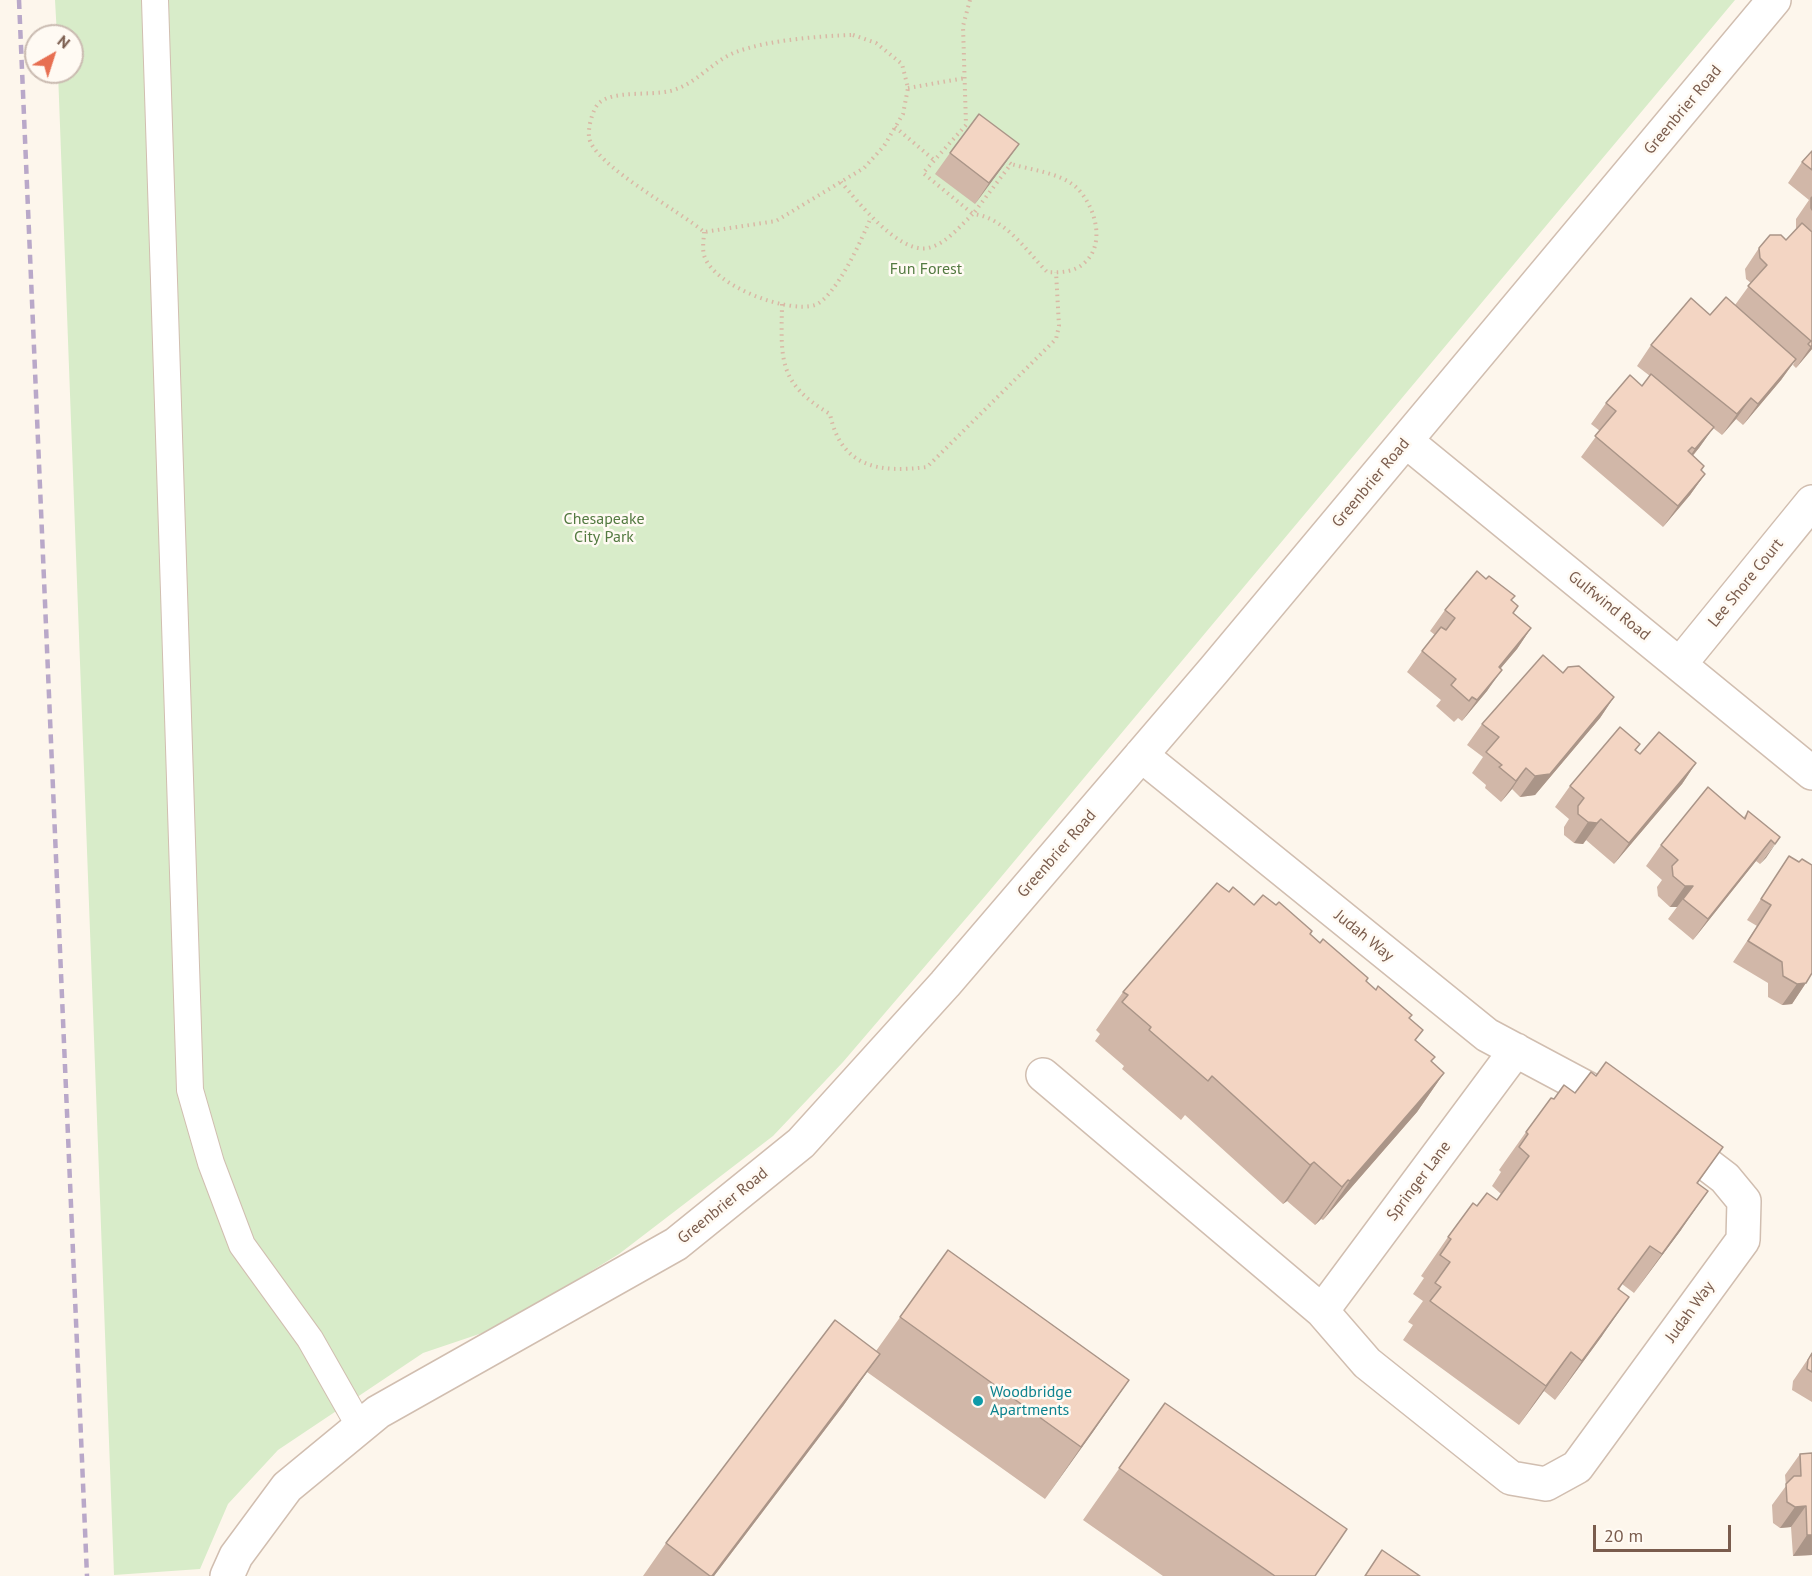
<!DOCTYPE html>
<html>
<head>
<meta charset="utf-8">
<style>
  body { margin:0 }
  #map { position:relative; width:1812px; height:1576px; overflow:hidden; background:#fdf6ec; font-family:"PT Sans",sans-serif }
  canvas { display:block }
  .north { position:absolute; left:24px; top:24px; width:60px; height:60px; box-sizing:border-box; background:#fffaf3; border:2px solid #cabbb1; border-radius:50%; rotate:39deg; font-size:16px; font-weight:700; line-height:24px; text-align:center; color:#7a5c4d }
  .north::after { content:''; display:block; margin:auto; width:21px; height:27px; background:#e76f51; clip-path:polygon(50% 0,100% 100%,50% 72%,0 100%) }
  .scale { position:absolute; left:1593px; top:1525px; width:138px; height:27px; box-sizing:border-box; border:3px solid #7a5c4d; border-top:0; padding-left:8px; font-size:18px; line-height:21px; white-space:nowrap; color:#7a5c4d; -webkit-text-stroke:4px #fffaf3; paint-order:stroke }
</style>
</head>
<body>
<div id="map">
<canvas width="1812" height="1576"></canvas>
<div class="north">N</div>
<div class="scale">20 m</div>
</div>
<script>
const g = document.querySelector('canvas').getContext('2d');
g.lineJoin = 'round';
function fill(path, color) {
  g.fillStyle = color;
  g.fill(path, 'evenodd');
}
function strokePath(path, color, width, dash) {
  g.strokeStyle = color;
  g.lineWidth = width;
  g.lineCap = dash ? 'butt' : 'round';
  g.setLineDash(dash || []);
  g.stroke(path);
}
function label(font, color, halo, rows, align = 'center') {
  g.font = font + ' "PT Sans",sans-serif';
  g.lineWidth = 5;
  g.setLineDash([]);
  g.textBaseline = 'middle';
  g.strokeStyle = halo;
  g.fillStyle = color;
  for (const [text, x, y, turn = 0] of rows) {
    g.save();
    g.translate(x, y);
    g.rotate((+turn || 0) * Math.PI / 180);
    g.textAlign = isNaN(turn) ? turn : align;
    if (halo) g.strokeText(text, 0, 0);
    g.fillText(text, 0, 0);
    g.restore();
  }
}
fill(new Path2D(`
  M55,0H1735L986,895L843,1062L773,1136L619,1254L500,1327L423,1353L278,1450L228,1504L200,1569L114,1575L58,72H72V36H57Z`), '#d8ecc9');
const lane = new Path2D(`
  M155,0L190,1090L211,1163L242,1245L310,1339L360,1427`);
const street = new Path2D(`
  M1406,441L1812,773
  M1680,664L1812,502
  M1141,755L1487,1035L1620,1106
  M1043,1075L1322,1311L1367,1363L1511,1478L1546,1484L1577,1467L1743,1240L1744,1201L1725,1178L1674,1139
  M1322,1311L1516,1050
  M227,1576L236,1556L287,1487L378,1412L676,1244L801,1143L945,984L1214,670L1774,0`);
strokePath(lane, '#d1beb0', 28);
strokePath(street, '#d1beb0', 36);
strokePath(new Path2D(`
  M970,0L963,26L966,125L923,173L973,214L1011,164L1005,159
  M853,35L876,43L902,64L908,88L903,114L884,146L864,168L776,221L704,232C680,211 592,164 589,137C588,128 592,110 599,103C613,90 650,96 670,91C696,85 712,61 736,52C768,40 819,36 853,35Z
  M908,88L965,78
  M895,127L934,160
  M841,182C858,202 899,254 928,248C946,244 960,226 973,214C1004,217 1027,251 1047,272C1059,273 1074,272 1083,264C1107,245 1095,206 1077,188C1061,173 1032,170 1011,164
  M704,232C704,238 702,248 704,255C712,285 787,314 815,305C836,297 863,237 871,217
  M782,304C781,360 778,383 830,414C841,468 880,473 927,467L1056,339L1059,326L1056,272`), '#d9b8a5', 4, [1.5, 4.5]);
strokePath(lane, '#fff', 26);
strokePath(street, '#fff', 33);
strokePath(new Path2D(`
  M19,0L87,1576`), '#b9a8c9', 4.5, [9, 6]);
fill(new Path2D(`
  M1019,144L975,204L935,174L950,153Z
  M1812,151V349L1796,368L1793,365L1795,361L1781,380L1743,425L1736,419L1722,435L1713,428L1693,456L1701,470L1705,474L1690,495L1663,527L1581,457L1600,431L1591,424L1606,403L1642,386L1650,376L1637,366L1651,345L1710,315L1735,305L1751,283L1746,279L1745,269L1759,248L1786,240L1796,229V219L1809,200L1788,183L1802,162Z
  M1512,601L1513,613L1531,628L1517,649L1500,669L1487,691L1462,721L1458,718L1454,722L1436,706L1441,700L1407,672L1422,651L1435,635L1430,631L1445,610Z
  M1563,673L1614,697L1600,718L1535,795L1520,797L1512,789L1501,802L1485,788L1486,785L1472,773L1483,757L1467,745L1482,724Z
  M1635,750L1640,754L1696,763L1682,784L1614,864L1586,840L1583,844L1574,843L1564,835V827L1569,819L1555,807L1570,786Z
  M1748,811L1780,837L1760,864L1756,861L1693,940L1668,919L1677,907H1670L1658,896L1657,887L1662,880L1646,866L1661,845L1744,817Z
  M1789,856L1812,973L1792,1004L1782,1005L1768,997V983L1733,962L1757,926L1747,920Z
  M1229,892L1310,934L1376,990L1412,1015L1409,1018L1416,1041L1431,1062L1444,1073L1417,1112L1323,1220L1321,1219L1315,1225L1287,1201L1283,1204L1185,1115L1181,1120L1122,1069L1124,1066L1095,1041L1100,1034L1096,1030L1123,992Z
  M1575,1093L1723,1147L1698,1183L1681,1230L1634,1293L1622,1284L1619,1290L1602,1336L1555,1400L1544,1391L1519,1425L1403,1340L1413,1325L1408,1322L1423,1301L1413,1294L1424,1278L1421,1276L1448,1237L1477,1206L1497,1200L1501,1194L1492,1186L1501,1172L1499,1170L1526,1132L1554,1099Z
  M948,1250L1129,1380L1045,1499L867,1372L843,1406L714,1576H643L666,1543L876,1351Z
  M1812,1353V1402L1792,1390L1793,1381Z
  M1165,1403L1315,1576H1163L1083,1520Z
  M1800,1454L1812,1555L1793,1556L1791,1527L1780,1528L1773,1523L1772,1505L1786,1486L1785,1475Z`), '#d1b7a8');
fill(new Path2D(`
  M1019,144L1004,165L975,204L989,183Z
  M1812,345V349L1796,368Z
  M1796,359L1781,380L1743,425L1758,404Z
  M1751,398L1736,419L1722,435L1737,414Z
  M1714,427L1699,448L1680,470L1695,449Z
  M1705,474L1690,495L1663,527L1678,506Z
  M1531,628L1517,649L1484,688L1499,667Z
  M1502,670L1487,691L1462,721L1477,700Z
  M1614,697L1600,718L1535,795L1520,797L1535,776Z
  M1696,763L1682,784L1614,864L1629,843Z
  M1526,768L1512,789L1501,802L1516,781Z
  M1601,819L1586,840L1583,844L1574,843L1588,822Z
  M1780,837L1766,858L1760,864L1775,844Z
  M1771,840L1756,861L1693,940L1708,919Z
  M1685,886H1693L1677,907H1670Z
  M1806,983L1792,1004L1782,1005L1797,984Z
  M1444,1073L1417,1112L1323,1220L1350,1181Z
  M1314,1162L1287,1201L1283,1204L1310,1165Z
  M1348,1180L1321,1219L1315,1225L1342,1187Z
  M1708,1191L1681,1230L1634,1293L1662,1254Z
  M1629,1297L1602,1336L1555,1400L1582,1361Z
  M1571,1352L1544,1391L1519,1425L1546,1386Z
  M880,1354L843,1406L714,1576H712Z
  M1129,1380L1093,1432L1045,1499L1081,1447Z
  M1806,1506L1791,1527L1780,1528L1795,1507Z
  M1807,1535H1812V1555L1793,1556Z`), '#aa9588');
const building = new Path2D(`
  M979,114L1019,144L989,183L950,153Z
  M1812,151V170L1802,162Z
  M1812,197V210L1811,208V198Z
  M1802,223L1812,232V345L1811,347L1808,344L1811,341L1748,286L1767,265L1760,258L1759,248L1770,235H1781L1786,240Z
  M1726,297L1796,359L1758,404L1751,398L1737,414L1651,345L1691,298L1710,315Z
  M1651,374L1714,427L1695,449L1692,447L1688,451L1704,466L1701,470L1705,474L1678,506L1595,436L1616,411L1606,403L1630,375L1642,386Z
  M1477,571L1486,579L1489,576L1515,596L1511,600L1518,606L1513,613L1531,628L1499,667L1502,670L1477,700L1472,697L1469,701L1451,685L1456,679L1422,651L1441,627L1446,630L1455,618L1445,610Z
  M1543,655L1563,673L1568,667L1579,666L1614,697L1550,774L1535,776L1526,768L1516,781L1499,767L1502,765L1486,752L1499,737L1482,724Z
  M1620,727L1640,744L1635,750L1640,754L1659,732L1696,763L1629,843L1601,819L1597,823L1588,822L1578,814V806L1584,798L1570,786Z
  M1708,787L1745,819L1748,811L1780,837L1775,844L1771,840L1708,919L1683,899L1693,886H1685L1673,876L1672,866L1678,860L1661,845Z
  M1789,856L1799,862L1802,859L1812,865V973L1806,983L1797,984L1783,976L1782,962L1748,941L1771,905L1761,899Z
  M1217,883L1229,892L1233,887L1254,905L1263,895L1276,905L1279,902L1312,931L1310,934L1320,943L1323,939L1368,978L1366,981L1376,990L1378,986L1412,1015L1409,1018L1423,1030L1415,1040L1435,1057L1431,1061L1444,1073L1350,1181L1348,1180L1342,1187L1314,1162L1310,1165L1212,1076L1208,1081L1149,1030L1151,1027L1122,1002L1128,995L1123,992Z
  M1606,1062L1723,1147L1697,1183L1708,1191L1662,1254L1650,1246L1618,1289L1629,1297L1582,1361L1571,1352L1546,1386L1430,1301L1441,1287L1435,1283L1450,1262L1440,1255L1451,1239L1448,1237L1473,1203L1477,1206L1487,1193L1497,1200L1529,1156L1519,1147L1528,1134L1526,1132L1551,1098L1554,1099L1564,1085L1575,1093L1591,1072L1596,1076Z
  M948,1250L1129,1380L1081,1447L900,1317Z
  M835,1320L880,1354L712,1576H710L666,1543Z
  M1812,1353V1372L1807,1369L1808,1360Z
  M1165,1403L1347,1529L1315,1576H1275L1119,1468Z
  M1812,1453V1535H1807L1806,1506L1795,1507L1787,1502L1786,1484L1794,1476H1801L1800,1454Z
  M1382,1550L1420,1576H1365Z`);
fill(building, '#f3d5c3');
strokePath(building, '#aa9588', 1.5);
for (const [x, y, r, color] of [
  [978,1401,6,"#0f9aa8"]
]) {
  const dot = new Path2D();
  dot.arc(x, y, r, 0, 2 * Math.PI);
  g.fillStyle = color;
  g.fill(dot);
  strokePath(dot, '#fffaf3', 2);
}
label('16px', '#7a5c4d', '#fffaf3', [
  ["Greenbrier Road",1683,110,-50],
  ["Greenbrier Road",1371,483,-50],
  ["Lee Shore Court",1746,583,-51],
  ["Gulfwind Road",1609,606,39],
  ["Greenbrier Road",1057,854,-49],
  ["Judah Way",1364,936,39],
  ["Springer Lane",1419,1181,-53],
  ["Greenbrier Road",723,1206,-39],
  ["Judah Way",1690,1312,-54]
]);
label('16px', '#537a41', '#fffaf3', [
  ["Fun Forest",926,269],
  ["Chesapeake",604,519],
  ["City Park",604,537]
]);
label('16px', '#0d838f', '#fffaf3', [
  ["Woodbridge",990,1392],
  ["Apartments",990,1410]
], 'left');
</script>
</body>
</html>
